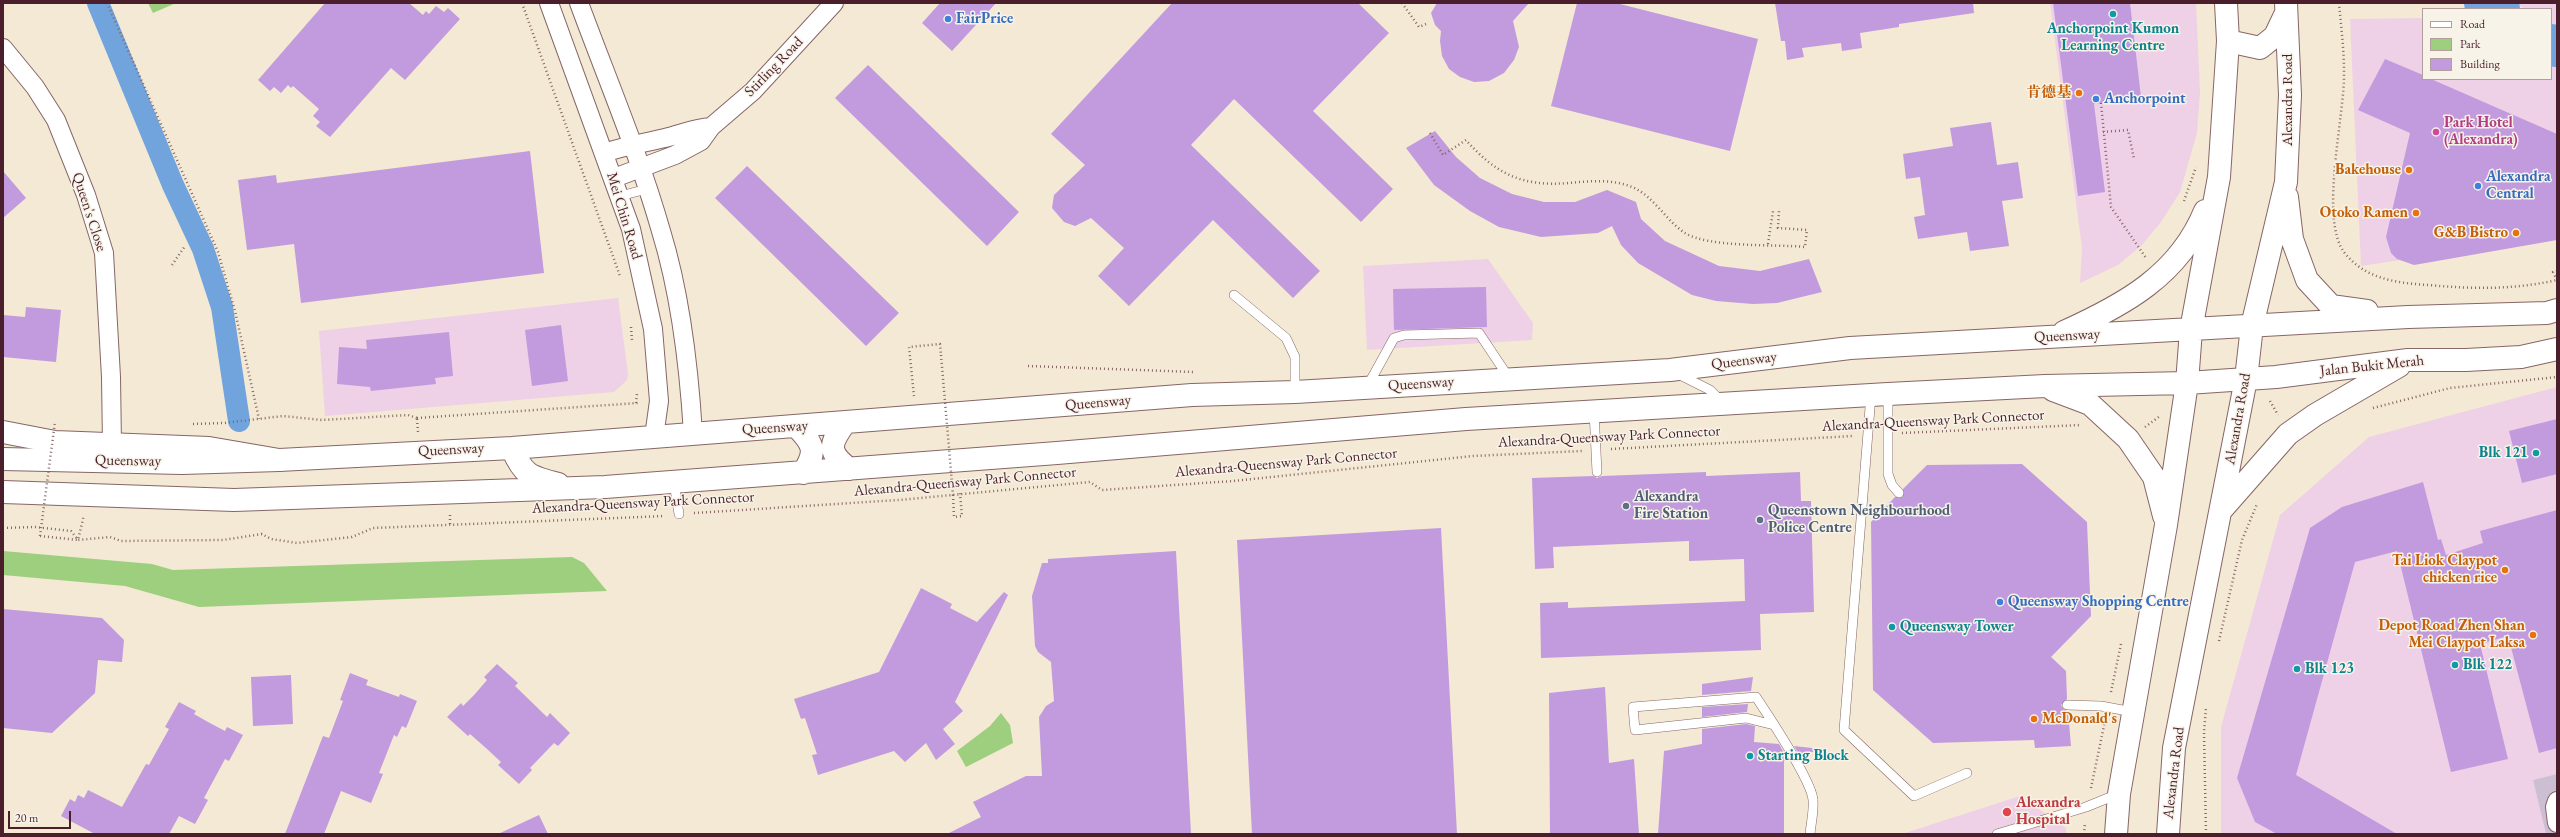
<!DOCTYPE html>
<html>
<head>
<meta charset="utf-8">
<style>
  body { margin:0 }
  #map { position:relative; width:2560px; height:837px; overflow:hidden; background:#f4e9d4; font-family:"EB Garamond",serif }
  canvas { display:block }
  .frame { position:absolute; inset:0; border:4px solid #4a1f2b; pointer-events:none }
  .legend { position:absolute; left:2422px; top:8px; width:130px; height:72px; box-sizing:border-box; background:#f7f3e8; border:1px solid #b29e9c; margin:0; padding:5px 7px; list-style:none; font-size:12px; color:#4a1f2b }
  .legend li { display:flex; align-items:center; gap:8px; height:20px }
  .legend b { width:20px; border:1px solid #b29e9c }
  .scale { position:absolute; left:8px; top:811px; width:63px; height:18px; box-sizing:border-box; border:2px solid #4a1f2b; border-top:0; padding-left:5px; font-size:12px; line-height:14px; white-space:nowrap; color:#4a1f2b; -webkit-text-stroke:3px #f7f3e8; paint-order:stroke }
</style>
</head>
<body>
<div id="map">
<canvas width="2560" height="837"></canvas>
<div class="frame"></div>
<ul class="legend">
<li><b style="height:5px;background:#fff"></b>Road</li>
<li><b style="height:11px;background:#9dcf7e"></b>Park</li>
<li><b style="height:11px;background:#c19bdd"></b>Building</li>
</ul>
<div class="scale">20 m</div>
</div>
<script>
const g = document.querySelector('canvas').getContext('2d');
g.lineJoin = 'round';
function fill(path, color) {
  g.fillStyle = color;
  g.fill(path, 'evenodd');
}
function strokePath(path, color, width, dash) {
  g.strokeStyle = color;
  g.lineWidth = width;
  g.lineCap = dash ? 'butt' : 'round';
  g.setLineDash(dash || []);
  g.stroke(path);
}
function label(font, color, halo, rows, align = 'center') {
  g.font = font + ' "EB Garamond","Noto Serif SC",serif';
  g.lineWidth = 3;
  g.setLineDash([]);
  g.textBaseline = 'middle';
  g.strokeStyle = halo;
  g.fillStyle = color;
  for (const [text, x, y, turn = 0] of rows) {
    g.save();
    g.translate(x, y);
    g.rotate((+turn || 0) * Math.PI / 180);
    g.textAlign = isNaN(turn) ? turn : align;
    if (halo) g.strokeText(text, 0, 0);
    g.fillText(text, 0, 0);
    g.restore();
  }
}
fill(new Path2D(`
  M2050,3H2196L2200,92L2197,133L2180,192L2161,222L2142,245L2118,265L2080,283L2082,248Z
  M2515,3H2557V27L2551,24V9H2525Z
  M2423,18V79H2551V58L2557,61V236L2361,266L2350,19Z
  M1488,259L1533,323L1532,340L1367,350L1363,266Z
  M618,298L628,374L627,380L614,392L325,416L319,331Z
  M2557,387V774L2533,780L2546,834H2221V727L2280,515L2369,437Z
  M2020,796L2066,828V834H1902Z`), '#eed0e7');
fill(new Path2D(`
  M2557,774V834H2546L2533,780Z`), '#ccbed3');
fill(new Path2D(`
  M148,3H176L153,13Z
  M3,551L152,564L173,570L572,557L584,563L607,591L199,607L125,586L3,575Z
  M1001,713L1010,725L1013,743L966,767L957,751L990,726Z`), '#9dcf7e');
strokePath(new Path2D(`
  M98,3L173,185L203,249L222,307L239,421`), '#71a4dd', 22);
strokePath(new Path2D(`
  M2483,3L2501,9
  M2551,43L2557,48`), '#71a4dd', 38);
fill(new Path2D(`
  M325,3H409L423,15L426,11L429,14L436,6L444,12L448,8L460,19L405,80L391,68L330,137L316,126L320,122L313,116L319,109L293,86L291,88L288,85L281,93L274,87L270,91L258,80Z
  M940,3H996L952,51L922,23Z
  M1172,3H1358L1389,33L1313,111L1393,189L1361,222L1234,99L1191,145L1320,271L1293,298L1213,220L1129,306L1098,276L1124,248L1091,218L1075,226L1064,222L1052,208L1054,195L1085,165L1051,134Z
  M1437,3H1529L1513,21L1519,47L1514,60L1504,73L1489,81L1474,82L1460,77L1449,69L1442,56L1440,41L1441,31L1435,25L1431,13Z
  M1577,3H1616L1758,39L1730,151L1551,106Z
  M1775,3H1973L1974,13L1899,24V27L1860,33L1862,48L1842,51L1841,43L1802,48L1804,57L1787,60L1785,41H1781Z
  M2053,3H2130L2141,97L2094,104L2105,192L2078,196Z
  M2385,59L2423,75V79H2431L2557,134V240L2414,265L2397,259L2391,253L2386,237L2410,133L2358,110Z
  M868,65L1019,212L987,246L835,98Z
  M1991,122L1997,165L2018,162L2023,198L2002,201L2009,246L1970,251L1967,232L1918,239L1914,217L1925,215L1920,177L1906,179L1903,154L1953,146L1950,128Z
  M1435,131L1456,157L1480,178L1512,194L1544,202H1575L1607,190L1636,202L1641,219L1665,241L1719,266L1760,271L1809,259L1822,292L1777,303L1753,304L1716,301L1692,295L1638,263L1621,245L1612,226L1598,233L1541,237L1499,227L1470,211L1434,185L1406,148Z
  M530,151L544,273L301,303L294,244L247,250L238,180L276,175L277,183Z
  M747,166L899,313L866,346L715,198Z
  M3,171L26,198L3,218Z
  M1486,287L1487,327L1394,330L1393,289Z
  M26,307L61,310L56,362L3,357V315L25,317Z
  M561,325L568,381L532,386L525,330Z
  M449,332L453,376L435,378L436,384L371,391L370,387L337,384L339,347L367,349L366,340Z
  M2557,419V474L2522,483L2509,431Z
  M2022,464L2087,522L2091,616L2051,657L2066,671L2067,699L2061,705L2064,710L2068,711L2071,746L2035,748L2034,740L1933,743L1873,690L1871,522L1895,497H1903V489L1927,465Z
  M1706,472V476L1800,472L1801,501H1811L1814,612L1760,614L1761,650L1541,658L1540,603L1568,602V608L1745,601L1744,559L1689,561V541L1553,547L1554,568L1535,569L1532,478L1593,476L1597,478L1602,476Z
  M2423,482L2438,540L2441,539L2446,555L2483,543L2480,531L2557,510V748L2539,753L2508,636L2480,644L2508,759L2451,772L2397,551L2355,562L2296,775L2397,834H2277L2255,822L2237,778L2310,528L2342,507Z
  M1441,528L1457,834H1252L1237,540Z
  M1176,551L1191,834H947L981,817L973,802L1026,776H1042L1039,717L1046,706L1054,701L1051,662L1038,652L1035,646L1032,596L1042,563H1048V559Z
  M921,588L952,604L950,608L977,622L1004,592L1008,595L955,702L963,711L943,729L955,744L936,760L926,743L905,762L894,751L818,775L812,755L817,754L805,718L801,719L794,699L879,672Z
  M3,609L102,618L124,640L122,662L98,660L95,693L52,733L3,728Z
  M497,664L518,683L515,686L547,717L550,713L570,733L558,746L554,743L530,768L532,770L519,784L498,765L501,762L487,749L470,734L468,736L447,717L461,703L463,706L475,694L487,680L484,677Z
  M350,673L368,680L366,685L399,697L400,694L417,701L406,728L402,726L397,737L394,735L379,773L383,774L371,803L341,791L324,834H285L323,736L329,738L343,701L340,700Z
  M291,675L293,724L253,726L251,677Z
  M1753,677L1751,691L1702,695V684Z
  M1605,687L1609,763L1634,759L1639,834H1550L1549,693Z
  M179,702L196,711L194,714L208,722L225,731L227,727L243,735L229,761L225,759L204,798L208,800L195,824L179,816L169,834H95L61,816L70,799L75,802L78,795L84,798L88,790L122,807L146,764L149,765L169,729L165,727Z
  M1748,704L1747,712L1702,717V707Z
  M1746,724L1755,726L1754,742L1779,744L1788,760L1784,761V834H1658L1664,751L1702,744V729Z
  M1794,746L1821,749L1800,756Z
  M539,815L548,834H498Z`), '#c19bdd');
const service = new Path2D(`
  M620,196L647,189
  M1234,295L1286,338L1295,357V392
  M1678,374L1710,390L1721,401
  M1367,387L1394,338L1404,335L1479,333L1509,378
  M1888,394V474L1892,485L1899,493
  M1871,395L1844,730L1914,796L1967,773
  M1594,411L1597,472
  M674,483L679,514
  M2067,705L2101,706L2133,712
  M1774,725L1746,718L1635,730L1633,707L1756,697C1768,715 1812,782 1813,800C1814,811 1811,823 1810,834
  M1997,834L2086,807L2118,794`);
const minor = new Path2D(`
  M549,3L631,229L653,329L659,401L654,437
  M579,3C607,79 639,154 661,231C681,296 689,367 693,434
  M3,48L35,87L56,120L86,195L104,253L111,377L112,445
  M604,153C624,146 644,143 665,138C681,134 694,128 711,127
  M614,178L675,155L701,141L711,127L753,91L834,3
  M2557,801L2555,807L2557,823`);
const primary = new Path2D(`
  M2228,41L2260,48L2275,36L2286,13
  M2287,197L2292,239L2307,280L2331,306L2367,311
  M2064,332C2124,305 2179,275 2205,211
  M2053,390L2090,404L2128,439L2154,477L2164,516
  M844,424C829,445 828,452 849,469
  M797,427C814,445 817,451 803,473
  M512,448C523,475 530,477 558,484
  M3,459L182,463L279,460L512,448L1192,395L1295,392L1670,370L1850,348L2408,317L2547,313L2557,310
  M3,492L234,500L605,487L1057,453L1466,419L1888,394L2045,386L2187,383L2276,377L2408,360H2466L2521,357L2557,349
  M2223,508L2288,434L2315,415L2399,366
  M2116,834L2119,794L2166,525L2187,383L2191,330L2219,177L2228,41L2226,3
  M2168,834L2174,748L2246,379L2252,326L2286,182L2290,95L2286,3`);
const trunk = new Path2D(`
  M3,432L55,442L209,448L279,460`);
strokePath(service, '#866666', 10);
strokePath(minor, '#866666', 20);
strokePath(primary, '#866666', 24);
strokePath(trunk, '#866666', 24);
strokePath(new Path2D(`
  M107,3L218,252L235,311L259,419
  M522,3L620,276
  M1402,3L1419,27L1426,24
  M2339,3C2341,26 2344,49 2344,72C2345,115 2319,218 2344,252C2364,279 2397,283 2428,285C2474,289 2512,290 2557,280
  M2101,103L2111,207L2146,258
  M2103,132L2128,130L2134,159
  M1430,133L1443,155L1466,140C1496,174 1522,187 1569,183C1590,181 1613,179 1632,187C1654,196 1666,221 1685,233C1709,248 1775,244 1805,247L1807,230L1778,228L1779,211
  M2184,201L2196,167
  M1768,244L1773,211
  M172,265L185,246
  M2557,271L2553,272L2555,276H2557
  M631,327L632,340
  M1028,366L1194,372
  M914,396L909,347L940,344L941,355
  M2270,401L2278,415
  M636,403L637,393
  M2373,408L2450,388L2557,377
  M417,418L638,403
  M417,419L418,432
  M193,424L224,423L283,416L322,420L408,415L417,418
  M2145,427L2160,416
  M1902,433L2081,425
  M1611,449L1853,436
  M953,495L954,517L962,516L960,493
  M694,513L899,500L1090,482L1102,490L1233,481L1473,456L1582,451
  M450,524V513
  M3,528L35,527L71,531L78,540L110,537L121,541L223,540L262,534L271,539L297,543L352,537L373,528L665,516
  M40,536L78,540L84,515
  M2219,641L2242,540L2257,504
  M2111,692L2121,644
  M2091,788L2105,721
  M2084,834L2085,823
  M2206,834L2204,732L2206,707`), '#866666', 2.5, [1, 3]);
strokePath(service, '#fff', 9);
strokePath(minor, '#fff', 18);
strokePath(primary, '#fff', 22);
strokePath(trunk, '#fff', 22);
strokePath(new Path2D(`
  M941,355L953,495
  M40,536L55,422`), '#866666', 2.5, [1, 3]);
for (const [x, y, r, color] of [
  [2113,14,4,"#0f9aa8"],
  [948,19,4,"#3f7fe0"],
  [2079,93,4,"#e8710a"],
  [2096,99,4,"#3f7fe0"],
  [2436,132,4,"#d1479c"],
  [2409,170,4,"#e8710a"],
  [2478,186,4,"#3f7fe0"],
  [2416,213,4,"#e8710a"],
  [2516,233,4,"#e8710a"],
  [2536,453,4,"#0f9aa8"],
  [1626,506,4,"#5c6f8a"],
  [1760,520,4,"#5c6f8a"],
  [2505,570,4,"#e8710a"],
  [2000,602,4,"#3f7fe0"],
  [1892,627,4,"#0f9aa8"],
  [2533,635,4,"#e8710a"],
  [2455,665,4,"#0f9aa8"],
  [2297,669,4,"#0f9aa8"],
  [2034,719,4,"#e8710a"],
  [1750,756,4,"#0f9aa8"],
  [2007,812,5,"#e0444e"]
]) {
  const dot = new Path2D();
  dot.arc(x, y, r, 0, 2 * Math.PI);
  g.fillStyle = color;
  g.fill(dot);
  strokePath(dot, '#f7f3e8', 1.5);
}
label('bold 15px', '#366cbe', '#f7f3e8', [
  ["FairPrice",956,19],
  ["Anchorpoint",2104,99],
  ["Alexandra",2486,177],
  ["Central",2486,194],
  ["Queensway Shopping Centre",2008,602]
], 'left');
label('bold 15px', '#0d838f', '#f7f3e8', [
  ["Anchorpoint Kumon",2113,29,"center"],
  ["Learning Centre",2113,46,"center"],
  ["Blk 121",2528,453,"right"],
  ["Queensway Tower",1900,627],
  ["Blk 122",2463,665],
  ["Blk 123",2305,669],
  ["Starting Block",1758,756]
], 'left');
label('15px', '#4a1f2b', '#f7f3e8', [
  ["Stirling Road",774,67,-46],
  ["Alexandra Road",2288,100,-90],
  ["Queen's Close",89,212,72],
  ["Mei Chin Road",624,216,73],
  ["Queensway",2067,336,-3],
  ["Queensway",1744,361,-7],
  ["Jalan Bukit Merah",2372,366,-6],
  ["Queensway",1421,384,-4],
  ["Queensway",1098,403,-5],
  ["Alexandra Road",2238,419,-80],
  ["Alexandra-Queensway Park Connector",1933,421,-3],
  ["Queensway",775,428,-4],
  ["Alexandra-Queensway Park Connector",1609,437,-3],
  ["Queensway",451,450,-3],
  ["Queensway",128,461,1],
  ["Alexandra-Queensway Park Connector",1286,463,-5],
  ["Alexandra-Queensway Park Connector",965,482,-5],
  ["Alexandra-Queensway Park Connector",643,503,-3],
  ["Alexandra Road",2174,773,-83]
]);
label('bold 15px', '#c56008', '#f7f3e8', [
  ["肯德基",2071,93],
  ["Bakehouse",2401,170],
  ["Otoko Ramen",2408,213],
  ["G&B Bistro",2508,233],
  ["Tai Liok Claypot",2497,561],
  ["chicken rice",2497,578],
  ["Depot Road Zhen Shan",2525,626],
  ["Mei Claypot Laksa",2525,643],
  ["McDonald's",2042,719,"left"]
], 'right');
label('bold 15px', '#b23c85', '#f7f3e8', [
  ["Park Hotel",2444,123],
  ["(Alexandra)",2444,140]
], 'left');
label('bold 15px', '#4e5e75', '#f7f3e8', [
  ["Alexandra",1634,497],
  ["Fire Station",1634,514],
  ["Queenstown Neighbourhood",1768,511],
  ["Police Centre",1768,528]
], 'left');
label('bold 15px', '#be3a42', '#f7f3e8', [
  ["Alexandra",2016,803],
  ["Hospital",2016,820]
], 'left');
</script>
</body>
</html>
